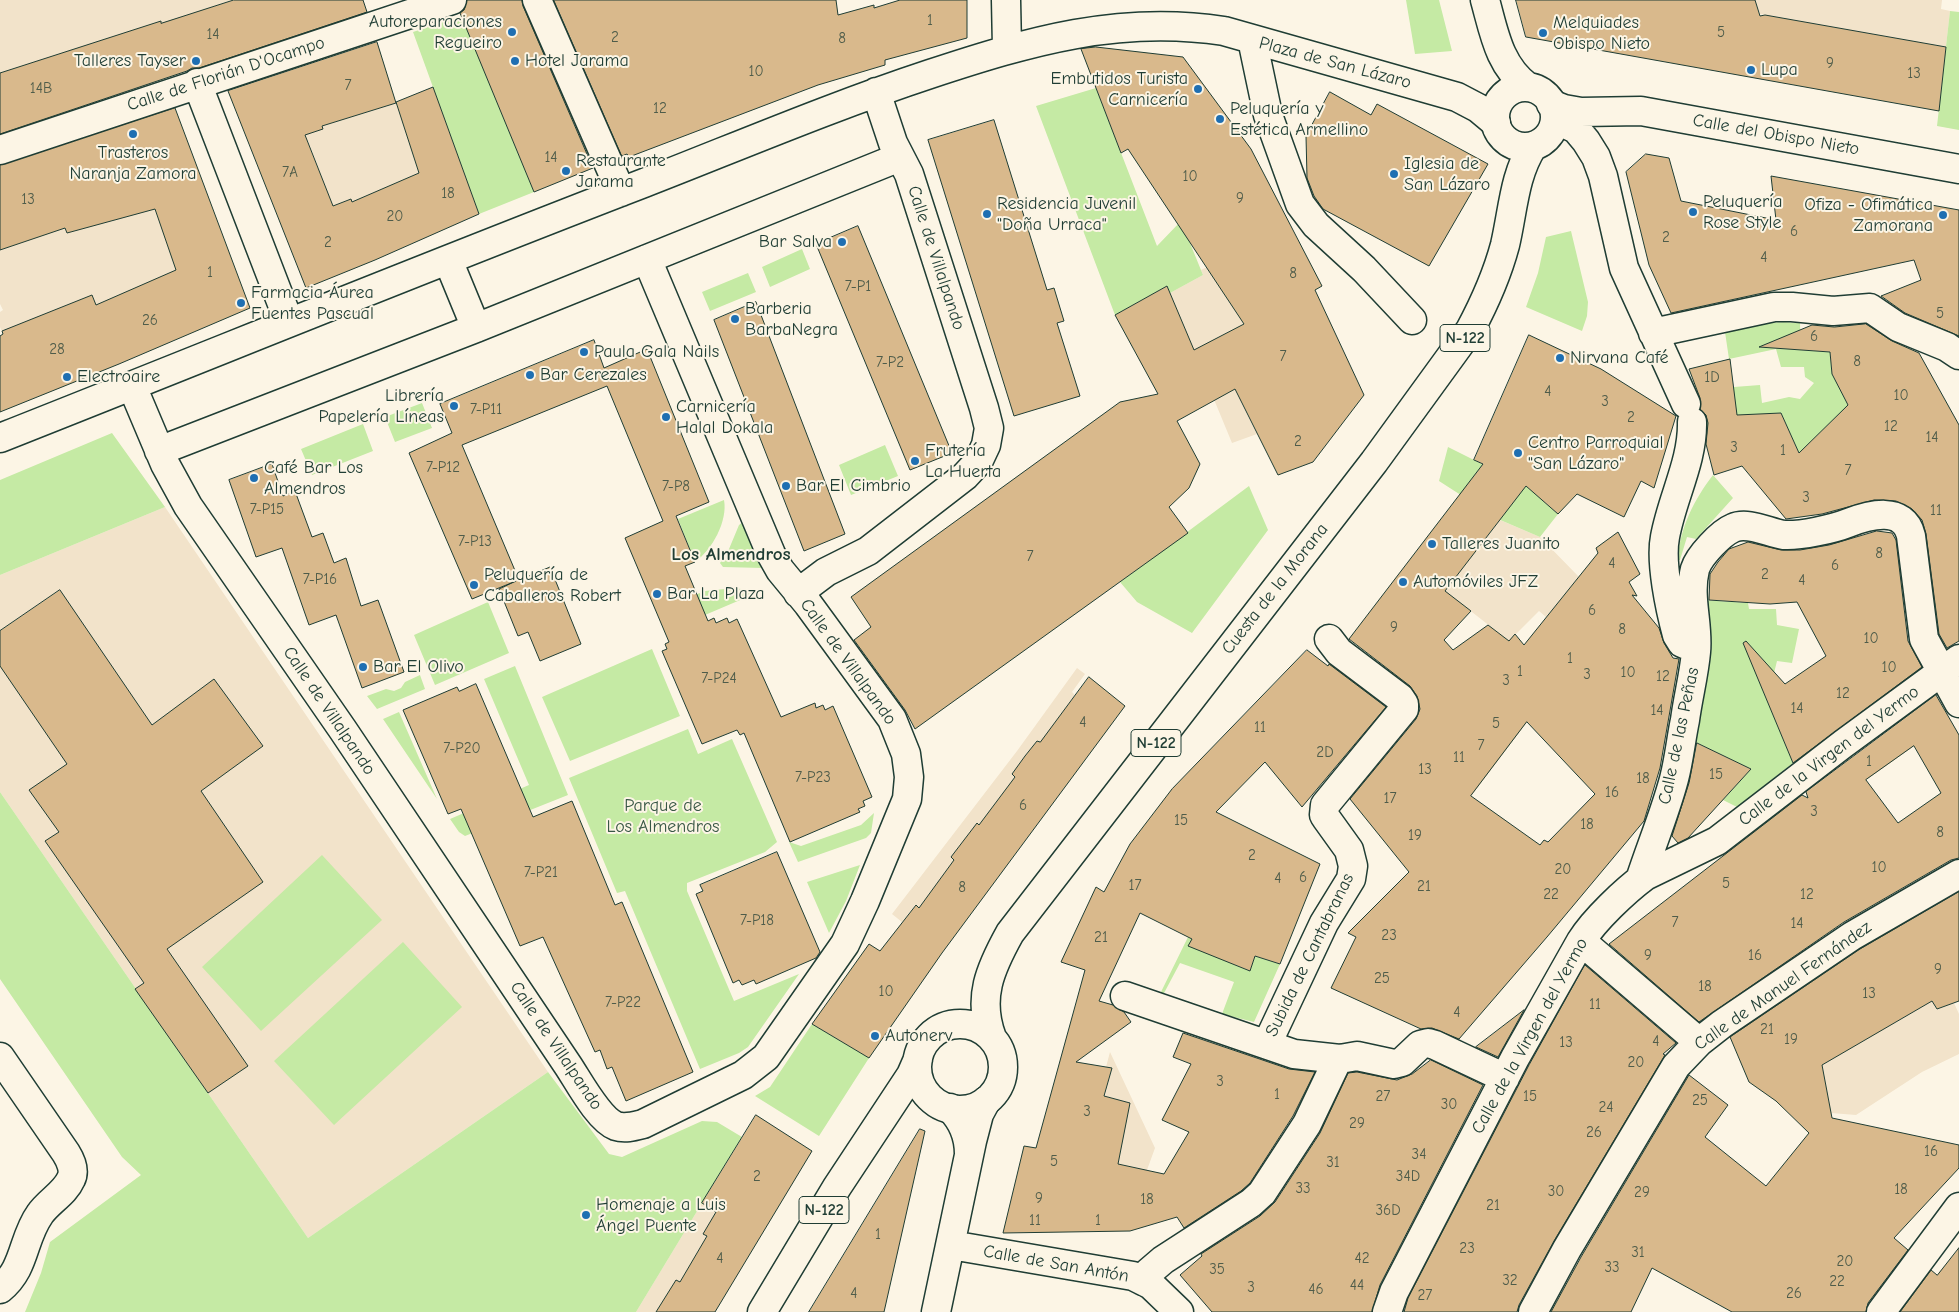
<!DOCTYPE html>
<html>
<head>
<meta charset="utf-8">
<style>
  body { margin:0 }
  canvas { display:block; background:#fcf5e5 }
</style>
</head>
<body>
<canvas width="1959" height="1312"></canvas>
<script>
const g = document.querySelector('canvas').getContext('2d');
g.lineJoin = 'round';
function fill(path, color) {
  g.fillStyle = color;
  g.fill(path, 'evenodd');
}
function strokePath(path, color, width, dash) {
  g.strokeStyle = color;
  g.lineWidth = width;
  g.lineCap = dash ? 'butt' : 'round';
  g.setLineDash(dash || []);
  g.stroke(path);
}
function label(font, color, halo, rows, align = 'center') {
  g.font = font + ' "Comic Neue",sans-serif';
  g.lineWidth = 4;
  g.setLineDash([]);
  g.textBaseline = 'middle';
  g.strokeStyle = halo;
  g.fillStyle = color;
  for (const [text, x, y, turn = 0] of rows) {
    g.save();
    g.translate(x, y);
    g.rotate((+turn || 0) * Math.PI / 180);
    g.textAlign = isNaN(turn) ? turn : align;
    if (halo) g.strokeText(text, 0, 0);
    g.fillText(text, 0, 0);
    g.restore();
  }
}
fill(new Path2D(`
  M0,0H234L0,73Z
  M1755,0H1942L1941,9L1950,11L1946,47L1760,14Z
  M397,103L419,173L352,202L350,199L325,209L331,201L308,141L297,138L322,126Z
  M142,173L186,284L96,305L92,295L2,332L0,327V312L3,310L0,304V249L65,227L67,232L125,217Z
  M1207,267L1244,324L1212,341L1228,373L1244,394L1241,402L1257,434L1232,443L1170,293L1203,275L1201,270Z
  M165,507L548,1072L308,1238L0,792V575Z
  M1500,520L1540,537L1579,577L1546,617L1539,611L1503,647L1500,634L1463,605L1439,635L1445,591Z
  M1077,668L1085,674L1072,692L1075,695L1040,742L1037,741L1024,757L1012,774L1015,777L979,825L977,823L951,857L954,860L919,908L915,905L902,922L892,914L1017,751Z
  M1932,1001L1937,1009L1954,1003L1959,1014V1054L1922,1072L1856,1115L1831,1113L1822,1065L1870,1037L1885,1007L1895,1023Z
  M1110,1052L1155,1148L1147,1170L1116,1164L1130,1103L1105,1096L1112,1068L1106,1067Z
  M702,1203L716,1212L703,1234L707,1236L680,1282L676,1280L656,1312H636Z`), '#f2e3ca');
fill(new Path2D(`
  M1406,0H1439L1452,51L1415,54Z
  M1950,11L1959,12V130L1937,126Z
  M462,16L534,192L479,214L413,32Z
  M1096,88L1157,246L1181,221L1203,275L1170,293L1167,286L1115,315L1036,106Z
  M1571,231L1588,302L1587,316L1582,331L1526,307L1538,273L1546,237Z
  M802,249L810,269L770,287L762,267Z
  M748,273L756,292L710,311L702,292Z
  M1783,322L1800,323L1801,350L1830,352L1832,374L1849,405L1799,453L1781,413C1753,414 1730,423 1702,428L1698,408L1713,403L1724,390L1734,387L1760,385L1762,403L1789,397L1800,399L1814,383L1805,377L1804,367H1781L1776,349L1729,359L1725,332L1769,323Z
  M422,403L432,428L395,442L385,417Z
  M363,424L373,451L312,475L301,449Z
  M112,433L165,507L0,575V480Z
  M885,445L898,476L851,495L839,465Z
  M1448,447L1546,496L1543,501L1558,514L1540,537L1498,519L1439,481Z
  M1713,475L1733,498L1696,539L1687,537L1680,560H1678C1679,529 1695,498 1713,475Z
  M1249,486L1268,530L1192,633L1137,602L1120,582Z
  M724,500C728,521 712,550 695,562L678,519Z
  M743,522L764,567L763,568L723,567L720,563L729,549L739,525Z
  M735,588L759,592L665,632L656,610L705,591Z
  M1703,600L1748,603L1749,609H1776L1777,625L1799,629L1792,663L1777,661L1774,673L1761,685L1793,763L1737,807L1723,800L1751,769L1693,741Z
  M488,602L509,653L435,685L414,635Z
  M652,649L680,716L570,761L542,697Z
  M515,666L568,795L465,836L459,832L450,819L529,785L484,679Z
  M420,675L425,689L377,709L367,696L386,689L394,691L401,688L405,682Z
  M399,712L437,799L383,719Z
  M688,729L698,754L732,739L777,842L765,852L687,883V891L734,1001L799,974L748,1047L739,1053L700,1069L625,891L617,893L569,778Z
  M0,792L308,1238L548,1072L609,1154L622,1157L702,1121L717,1122L742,1137L636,1312H25L41,1273L50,1242L141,1175L122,1157L0,979Z
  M874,813L871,833L866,838L798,862L789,842L801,846L861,825Z
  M322,855L382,920L261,1031L202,967Z
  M860,865L846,901L829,933L807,882Z
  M1188,937L1234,957L1233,964L1250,971L1255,956L1280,964L1254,1022L1222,1014L1234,982L1180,963L1163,995L1160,994Z
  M403,942L462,1007L334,1125L274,1061Z
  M812,1024L869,1058L819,1136L755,1096L770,1087Z`), '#c5eaa4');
const building = new Path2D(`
  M234,0H363L367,12L199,68H192L187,71L0,134V73L161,21V23Z
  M467,0H522L523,6L593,168L534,192L460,13L464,10Z
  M554,0H836L838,15L874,5V8L900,0H967V38L885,60V65L818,85L629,157L627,154L622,156Z
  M1516,0H1755L1760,16L1765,15L1946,47L1939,111L1526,37Z
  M377,42L396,103L322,126L323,129L305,135L333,206L351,199L352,202L419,173L396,102L433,87L479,214L375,260L306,288L228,91Z
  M1096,47L1183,57L1251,149L1322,286L1315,290L1364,395L1313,462L1278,475L1235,389L1177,421L1200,464L1189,488L1169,507L1188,533L915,729L905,710L854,640L871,627L851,597L1120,402L1158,394L1115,315L1167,286L1194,350L1244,324L1128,149L1121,153L1081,49Z
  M1330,92L1371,115L1377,104L1488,164L1429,266L1323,209L1314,196L1307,178L1306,136Z
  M175,108L250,308L119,364L0,412V336L3,334L2,331L92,295L96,305L176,270L155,209L67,233L65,228L0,250V165Z
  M994,120L1047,290L1054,288L1064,321L1057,323L1080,396L1014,416L928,140Z
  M1646,154L1669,158L1681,201L1776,220L1771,176L1959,210V336L1905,313L1881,296L1921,280L1914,260L1671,313L1649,265L1626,172Z
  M858,226L952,453L910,470L816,244Z
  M756,302L845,534L804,551L714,320Z
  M1866,324L1892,341L1919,353L1959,425V641L1947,648L1939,634L1926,534L1922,520L1912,509L1896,501L1874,500L1822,514L1786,519L1742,466L1714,475L1706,444L1708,423L1706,415L1700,409V398L1689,369L1730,359L1737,415L1781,413L1799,453L1848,405L1832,374L1830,352L1759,347L1812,325L1834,327Z
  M1529,335L1601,369L1676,416L1654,488L1641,481L1624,517L1577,494L1558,514L1526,486L1445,591L1471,611L1444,640L1453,650L1488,625L1509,641L1515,634L1524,645L1598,553L1596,548L1618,532L1640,574L1629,582L1637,596L1632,595L1659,628L1664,643L1673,658L1679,659L1660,768L1644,821L1547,937L1459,1039L1432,1028L1421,1029L1331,988L1356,937L1348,933L1409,872L1350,799L1416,719L1420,709L1417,696L1410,686L1349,639L1483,464L1474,460ZM1527,722L1595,794L1548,842L1544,840L1540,845L1471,796Z
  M594,340L604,368L647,349L709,502L676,516L695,562L685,566L708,621L714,618L716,623L727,618L729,623L737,619L781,717L815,703L816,708L823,705L825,710L833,706L872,797L863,801L865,806L858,809L860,812L790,842L744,733L740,735L737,730L702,744L662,651L667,649L665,644L669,642L625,538L663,521L607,386L462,445L519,580L550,567L581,644L540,661L528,632L518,636L499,589L516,581L472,599L409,453L452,433L440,404Z
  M272,464L283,496L295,491L312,537L323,533L334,563L346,558L361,606L378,600L404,672L362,688L336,615L309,625L282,548L256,557L229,480Z
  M1877,531L1892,533L1896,540L1908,641L1922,667L1793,763L1743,643L1746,641L1785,684L1826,656L1797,602L1770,604L1709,600L1710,574L1718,562L1729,549L1748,542L1781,550H1800L1829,545Z
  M60,590L152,725L214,679L263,746L201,791L263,882L167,949L248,1066L208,1093L135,989L144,983L45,841L59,832L29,790L67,764L0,666V631Z
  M1307,650L1328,666L1329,664L1386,707L1302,807L1265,762L1216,812L1320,864L1280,964L1255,956L1250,971L1188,946L1192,939L1140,913L1099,1001L1113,1005L1124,1012L1131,1022L1076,1062L1112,1068L1104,1096L1130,1103L1118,1164L1164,1174L1189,1132L1162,1120L1191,1064L1173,1057L1183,1033L1289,1069L1315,1072L1293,1116L1250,1183L1241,1191L1184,1228L1177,1217L1130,1231L1003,1233L1024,1146L1036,1148L1085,970L1061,962L1096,887L1104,892L1130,844L1172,789Z
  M1089,677L1125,706L942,953L869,1058L812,1024L869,944L880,951L916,905L919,908L954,860L951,857L977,823L979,825L1015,777L1012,774L1025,756L1037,741L1040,742Z
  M476,684L533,817L572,801L615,905L622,902L693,1072L626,1101L612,1067L607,1069L600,1050L595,1052L543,937L520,946L461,809L448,814L403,710L457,687L459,691Z
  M1936,695L1959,735V858L1951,860L1844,922L1699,1022L1609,944L1802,795L1808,798L1806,792ZM1914,746L1941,793L1898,823L1866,780Z
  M1697,743L1751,769L1688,838L1678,843L1672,836L1689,783Z
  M777,852L820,952L816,958L756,984L754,980L742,985L739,980L733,983L696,894L703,891L700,885Z
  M1959,892V1001L1937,1009L1932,1001L1822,1065L1832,1118L1959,1145V1168L1894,1238L1908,1250L1868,1303L1866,1312H1732L1652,1268L1631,1312H1551L1581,1257L1689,1075L1728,1105L1705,1137L1766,1186L1809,1133L1776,1101L1749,1082L1730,1037L1860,949Z
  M1585,965L1676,1043L1663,1054L1665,1055L1554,1241L1519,1305L1517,1312H1404L1408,1298L1529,1065Z
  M1524,1010L1498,1057L1476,1047Z
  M1431,1060L1483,1085L1380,1285L1372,1312H1212L1180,1275L1202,1256L1201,1254L1260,1216L1275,1202L1320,1133L1348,1073L1357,1072L1397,1080L1412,1074Z
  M756,1115L812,1151L715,1312H656L676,1280L680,1282L707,1236L703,1234L716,1212L702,1203Z
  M920,1129L925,1131L884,1312H809Z
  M1959,1248V1312H1900L1931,1270L1937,1275Z`);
fill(building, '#d9b98c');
strokePath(building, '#1f3d34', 1);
const minor = new Path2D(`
  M537,0L621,192
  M1006,0L1007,48
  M1252,39L1268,115L1300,204L1316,225L1364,269L1412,320
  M197,83L289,322
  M1551,104L1564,109L1581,112L1641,111L1959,169
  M1561,122L1576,129L1586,141L1596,157L1603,176L1624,268L1686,404
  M0,150L452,0
  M448,260L476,328
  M1653,333L1774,307H1792L1833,311L1870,308L1898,327L1947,347L1959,355
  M132,386L165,464L188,506L343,730L567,1064C578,1080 598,1119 616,1126C625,1129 635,1126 643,1124L743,1075L766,1057L845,944L865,901L907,799L909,777L906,754L892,719L808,604L780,570L771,554L647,259
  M1692,422C1693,461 1672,498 1665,537C1660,562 1670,609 1677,635L1682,643L1696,649
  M0,438C215,353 428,266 644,183C739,146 833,106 930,74C1030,41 1119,15 1224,31L1457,97L1478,108L1496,123
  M159,451L476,328L900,157
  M798,593L826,572L868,551L965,476L978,462L986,445L989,428L984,408L909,174L893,143L876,92
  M1640,880C1651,846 1665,813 1674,779C1679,760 1681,739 1685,720C1688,697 1694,675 1696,652C1699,625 1688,597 1695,569C1699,556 1721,533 1733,528C1748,521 1769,533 1784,535C1800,536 1833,529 1848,523C1869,515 1904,505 1911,536L1924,639L1959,703
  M1581,941L1699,1042
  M1125,996L1294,1054L1340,1059L1357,1056L1394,1064L1402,1062L1420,1045L1428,1043L1435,1045L1505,1078
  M1267,1044L1324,923L1351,879L1353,866L1349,850L1326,818L1324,815L1325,805L1404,709V704L1400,698L1339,652L1329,639
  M0,1057L66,1153C71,1161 75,1171 71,1179C65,1193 48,1202 40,1214C22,1239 26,1268 0,1289
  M950,1108C963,1121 969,1136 969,1154
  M951,1245L1133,1276L1151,1285L1179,1312
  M1143,1281L1149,1272L1163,1260L1251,1203L1262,1193L1307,1124L1338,1059
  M936,1312L972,1141L979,1114L986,1101
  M1387,1312L1394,1292L1515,1058L1581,941C1595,919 1625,891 1645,876L1717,841L1843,744L1959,659
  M1533,1312L1567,1249L1676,1066L1699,1042L1722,1024L1852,936L1959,874
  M1881,1312L1959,1207`);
const highway = new Path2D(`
  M1485,0C1494,32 1499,66 1528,87
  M1495 117a30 30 0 1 1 60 0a30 30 0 1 1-60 0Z
  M917 1067a43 43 0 1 1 86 0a43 43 0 1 1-86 0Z
  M992,1038C977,998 990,969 1010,933L1374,462L1470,330C1485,302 1497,275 1505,245C1513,211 1514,175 1533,146
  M762,1312L837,1187L911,1075L918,1059`);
strokePath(minor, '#1f3d34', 31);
strokePath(highway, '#1f3d34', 31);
strokePath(minor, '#fcf5e5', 28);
strokePath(highway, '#fcf5e5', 28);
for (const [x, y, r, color] of [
  [512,32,5,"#1f6fb2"],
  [1543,33,5,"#1f6fb2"],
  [196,61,5,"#1f6fb2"],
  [515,61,5,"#1f6fb2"],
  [1751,70,5,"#1f6fb2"],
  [1198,89,5,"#1f6fb2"],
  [1220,119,5,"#1f6fb2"],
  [133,134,5,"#1f6fb2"],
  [566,171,5,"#1f6fb2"],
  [1394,174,5,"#1f6fb2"],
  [1693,212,5,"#1f6fb2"],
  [987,214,5,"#1f6fb2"],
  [1943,215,5,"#1f6fb2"],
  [842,242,5,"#1f6fb2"],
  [241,303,5,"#1f6fb2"],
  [735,319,5,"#1f6fb2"],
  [584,352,5,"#1f6fb2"],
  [1560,358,5,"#1f6fb2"],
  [530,375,5,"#1f6fb2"],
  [67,377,5,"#1f6fb2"],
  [454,406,5,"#1f6fb2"],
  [666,417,5,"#1f6fb2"],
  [1518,453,5,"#1f6fb2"],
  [915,461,5,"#1f6fb2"],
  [254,478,5,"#1f6fb2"],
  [786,486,5,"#1f6fb2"],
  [1432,544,5,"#1f6fb2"],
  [1403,582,5,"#1f6fb2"],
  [474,585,5,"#1f6fb2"],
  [657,594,5,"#1f6fb2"],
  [363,667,5,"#1f6fb2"],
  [875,1036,5,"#1f6fb2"],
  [586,1215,5,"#1f6fb2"]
]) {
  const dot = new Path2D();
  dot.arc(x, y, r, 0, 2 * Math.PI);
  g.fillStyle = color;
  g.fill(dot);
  strokePath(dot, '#fcf5e5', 2);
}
label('15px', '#4e5c4a', null, [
  ["1",930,21],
  ["5",1721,33],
  ["14",213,35],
  ["2",615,38],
  ["8",842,39],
  ["9",1830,64],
  ["10",756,72],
  ["13",1914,74],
  ["7",348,86],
  ["14B",41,89],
  ["12",660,109],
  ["14",551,158],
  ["7A",290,173],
  ["10",1190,177],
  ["18",448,194],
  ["9",1240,199],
  ["13",28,200],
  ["20",395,217],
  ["6",1794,232],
  ["2",1666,238],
  ["2",328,243],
  ["4",1764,258],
  ["1",210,273],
  ["8",1293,274],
  ["7-P1",858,287],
  ["5",1940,314],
  ["26",150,321],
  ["6",1814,337],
  ["28",57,350],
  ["7",1283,357],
  ["8",1857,362],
  ["7-P2",890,363],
  ["1D",1712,378],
  ["4",1548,392],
  ["10",1901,396],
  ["3",1605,402],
  ["7-P11",486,410],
  ["2",1631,418],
  ["12",1891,427],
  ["14",1932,438],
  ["2",1298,442],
  ["3",1734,448],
  ["1",1783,451],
  ["7-P12",443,468],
  ["7",1848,471],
  ["7-P8",676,487],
  ["3",1806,498],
  ["7-P15",267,510],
  ["11",1936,511],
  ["7-P13",475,542],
  ["8",1879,554],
  ["7",1030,557],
  ["4",1612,564],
  ["6",1835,566],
  ["2",1765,575],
  ["7-P16",320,580],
  ["4",1802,581],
  ["6",1592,611],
  ["9",1394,628],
  ["8",1622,630],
  ["10",1871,639],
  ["1",1570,659],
  ["10",1889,668],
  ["1",1520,672],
  ["10",1628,673],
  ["3",1587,675],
  ["12",1663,677],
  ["7-P24",719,679],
  ["3",1506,681],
  ["12",1843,694],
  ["14",1797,709],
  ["14",1657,711],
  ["4",1083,723],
  ["5",1496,724],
  ["11",1260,728],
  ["7",1481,746],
  ["7-P20",462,749],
  ["2D",1325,753],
  ["11",1459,758],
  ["1",1869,762],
  ["13",1425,770],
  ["15",1716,775],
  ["7-P23",813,778],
  ["18",1643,779],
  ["16",1612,793],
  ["17",1390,799],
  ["6",1023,806],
  ["3",1814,812],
  ["15",1181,821],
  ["18",1587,825],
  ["8",1940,833],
  ["19",1415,836],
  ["2",1252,856],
  ["10",1879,868],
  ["20",1563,870],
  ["7-P21",541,873],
  ["6",1303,878],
  ["4",1278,879],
  ["5",1726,884],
  ["17",1135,886],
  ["21",1424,887],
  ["8",962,888],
  ["22",1551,895],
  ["12",1807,895],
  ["7-P18",757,921],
  ["7",1675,923],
  ["14",1797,924],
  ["23",1389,936],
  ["21",1101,938],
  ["9",1648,956],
  ["16",1755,956],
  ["9",1938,970],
  ["25",1382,979],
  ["18",1705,987],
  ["10",886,992],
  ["13",1869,994],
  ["7-P22",623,1003],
  ["11",1595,1005],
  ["4",1457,1013],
  ["21",1767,1030],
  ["19",1791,1040],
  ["4",1656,1042],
  ["13",1566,1043],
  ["20",1636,1063],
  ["3",1220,1082],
  ["1",1277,1095],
  ["27",1383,1097],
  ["15",1530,1097],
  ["25",1700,1101],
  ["30",1449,1105],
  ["24",1606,1108],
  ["3",1087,1112],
  ["29",1357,1124],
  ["26",1594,1133],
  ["16",1931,1152],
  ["34",1419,1155],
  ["5",1054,1162],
  ["31",1333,1163],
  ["2",757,1177],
  ["34D",1408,1177],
  ["33",1303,1189],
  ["18",1901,1190],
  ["30",1556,1192],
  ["29",1642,1193],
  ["9",1039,1199],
  ["18",1147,1200],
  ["21",1493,1206],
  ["36D",1388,1211],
  ["11",1035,1221],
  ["1",1098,1221],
  ["1",878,1235],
  ["23",1467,1249],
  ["31",1638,1253],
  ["4",720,1259],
  ["42",1362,1259],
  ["20",1845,1262],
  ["33",1612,1268],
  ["35",1217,1270],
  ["32",1510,1281],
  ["22",1837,1282],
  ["44",1357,1286],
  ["3",1251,1288],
  ["46",1316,1290],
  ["4",854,1294],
  ["26",1794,1294],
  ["27",1425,1296]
]);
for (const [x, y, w] of [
  [1465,338,50],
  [1156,743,50],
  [824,1210,50]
]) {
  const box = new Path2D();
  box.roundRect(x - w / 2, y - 13.5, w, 27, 4);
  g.fillStyle = '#fcf5e5';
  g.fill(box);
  strokePath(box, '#1f3d34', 1);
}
label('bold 16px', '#1f3d34', null, [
  ["N-122",1465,338],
  ["N-122",1156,743],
  ["N-122",824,1210]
]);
label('18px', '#1f3d34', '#fcf5e5', [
  ["Autoreparaciones",502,22,"right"],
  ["Regueiro",502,43,"right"],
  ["Melquiades",1553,23],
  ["Obispo Nieto",1553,44],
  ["Talleres Tayser",186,61,"right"],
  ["Hotel Jarama",525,61],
  ["Lupa",1761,70],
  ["Embutidos Turista",1188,79,"right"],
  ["Carnicería",1188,100,"right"],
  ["Peluquería y",1230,109],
  ["Estética Armellino",1230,130],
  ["Trasteros",133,153,"center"],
  ["Naranja Zamora",133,174,"center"],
  ["Restaurante",576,161],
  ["Jarama",576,182],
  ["Iglesia de",1404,164],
  ["San Lázaro",1404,185],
  ["Peluquería",1703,202],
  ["Rose Style",1703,223],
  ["Residencia Juvenil",997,204],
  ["\"Doña Urraca\"",997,225],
  ["Ofiza - Ofimática",1933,205,"right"],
  ["Zamorana",1933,226,"right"],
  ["Bar Salva",832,242,"right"],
  ["Farmacia Áurea",251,293],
  ["Fuentes Pascual",251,314],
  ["Barberia",745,309],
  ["BarbaNegra",745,330],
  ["Paula Gala Nails",594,352],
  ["Nirvana Café",1570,358],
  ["Bar Cerezales",540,375],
  ["Electroaire",77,377],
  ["Librería",444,396,"right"],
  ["Papelería Líneas",444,417,"right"],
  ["Carnicería",676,407],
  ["Halal Dokala",676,428],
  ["Centro Parroquial",1528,443],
  ["\"San Lázaro\"",1528,464],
  ["Frutería",925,451],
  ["La Huerta",925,472],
  ["Café Bar Los",264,468],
  ["Almendros",264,489],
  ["Bar El Cimbrio",796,486],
  ["Talleres Juanito",1442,544],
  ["Peluquería de",484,575],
  ["Caballeros Robert",484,596],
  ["Automóviles JFZ",1413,582],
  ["Bar La Plaza",667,594],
  ["Bar El Olivo",373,667],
  ["Autonerv",885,1036],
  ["Homenaje a Luis",596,1205],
  ["Ángel Puente",596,1226]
], 'left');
label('18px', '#1f3d34', '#fcf5e5', [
  ["Plaza de San Lázaro",1335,63,15],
  ["Calle de Florián D'Ocampo",226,74,-18],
  ["Calle del Obispo Nieto",1776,135,10],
  ["Calle de Villalpando",936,258,72],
  ["Cuesta de la Morana",1275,589,-52],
  ["Calle de Villalpando",848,662,54],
  ["Calle de Villalpando",329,711,56],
  ["Calle de las Peñas",1679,736,-78],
  ["Calle de la Virgen del Yermo",1829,756,-37],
  ["Subida de Cantabranas",1310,955,-64],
  ["Calle de Manuel Fernández",1783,986,-35],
  ["Calle de la Virgen del Yermo",1530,1036,-61],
  ["Calle de Villalpando",556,1046,56],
  ["Calle de San Antón",1056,1264,10]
]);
label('18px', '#385745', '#fcf5e5', [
  ["Parque de",663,806],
  ["Los Almendros",663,827]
]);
label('bold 19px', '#1f3d34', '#fcf5e5', [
  ["Los Almendros",731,555]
]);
</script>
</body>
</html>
